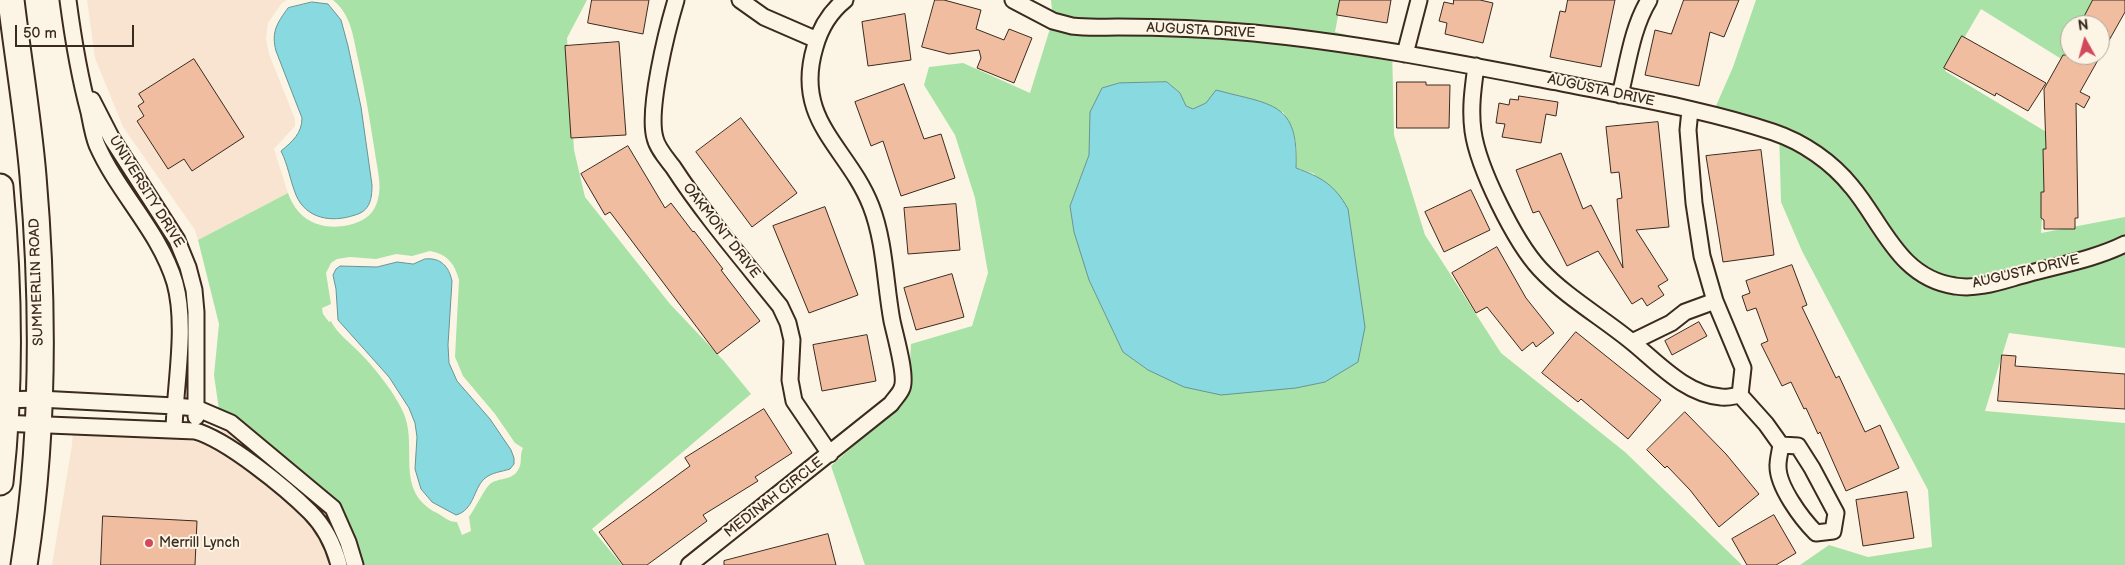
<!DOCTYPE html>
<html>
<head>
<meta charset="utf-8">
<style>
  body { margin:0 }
  #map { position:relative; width:2125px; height:565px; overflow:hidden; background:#fcf5e5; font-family:"Balsamiq Sans",sans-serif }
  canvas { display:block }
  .north { position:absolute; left:2060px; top:15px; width:50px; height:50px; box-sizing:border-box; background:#fcf5e5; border:1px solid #afa495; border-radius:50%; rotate:353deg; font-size:14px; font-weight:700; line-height:20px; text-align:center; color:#3b2a1e }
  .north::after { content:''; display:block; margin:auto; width:18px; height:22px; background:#d1495b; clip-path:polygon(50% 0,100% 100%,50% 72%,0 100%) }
  .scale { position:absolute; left:15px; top:25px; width:119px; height:22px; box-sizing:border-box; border:2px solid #3b2a1e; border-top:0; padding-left:6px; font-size:15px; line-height:18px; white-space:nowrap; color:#3b2a1e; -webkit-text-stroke:4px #fcf5e5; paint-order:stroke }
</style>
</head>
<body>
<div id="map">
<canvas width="2125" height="565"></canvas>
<div class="north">N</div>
<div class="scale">50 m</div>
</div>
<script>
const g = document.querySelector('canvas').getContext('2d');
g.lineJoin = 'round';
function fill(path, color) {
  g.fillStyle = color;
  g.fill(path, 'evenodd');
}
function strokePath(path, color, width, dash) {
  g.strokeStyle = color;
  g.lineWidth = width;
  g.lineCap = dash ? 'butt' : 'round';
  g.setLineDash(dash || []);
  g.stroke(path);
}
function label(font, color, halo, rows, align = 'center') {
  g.font = font + ' "Balsamiq Sans",sans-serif';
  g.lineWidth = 4;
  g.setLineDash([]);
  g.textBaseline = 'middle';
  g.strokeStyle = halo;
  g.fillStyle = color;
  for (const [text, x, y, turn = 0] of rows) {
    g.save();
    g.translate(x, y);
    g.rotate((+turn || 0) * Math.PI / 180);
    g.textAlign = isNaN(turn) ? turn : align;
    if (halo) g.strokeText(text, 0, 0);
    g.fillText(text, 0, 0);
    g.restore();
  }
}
fill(new Path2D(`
  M87,0H287L282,3L268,23L266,38L269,54L295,119V126L274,149L288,193L198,240L195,230L123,127L95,58Z
  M220,417L311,485L349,536L355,565H52L72,445L73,427L138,431L223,447Z`), '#f8e4d1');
fill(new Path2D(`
  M333,0H587L567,38L574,150L585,197L670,304L724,361L751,394L592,529L622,565H355L349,536L311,485L220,417L214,375L219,324L198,240L288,193C298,221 321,231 349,225C364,221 374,215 378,199C382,185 377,168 375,153C370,121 365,90 358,59C355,46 353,30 347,18C344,11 339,5 333,0ZM430,251C447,254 455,264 459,280L455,357L463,376L495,414L515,443L523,448C519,455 523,463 518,470C512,481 499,477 490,484C485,488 475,509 469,517L471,531L462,535L457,522C449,522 444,517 437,513C394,491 418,449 404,414C395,393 377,371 362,355C352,344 337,334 331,321L329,322L323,314L322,308L331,304L326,273L331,263L337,259L350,257L376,259L396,254L412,256Z
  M1051,0H1341L1335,32L1392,46L1394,135L1425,235L1501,353L1625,452L1742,565H865L831,466L908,397L911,344L972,326L988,273L975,198L955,135L924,85L929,67L963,63L1030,93L1053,19ZM1167,82L1180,93L1186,106L1193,110L1206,103L1283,112C1296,133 1298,144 1296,168L1315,174L1148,370L1123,352L1089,280L1070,206L1089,155L1102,88L1119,83Z
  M1756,0H2094L2081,25H2070V46L2063,60L1981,9L1945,71L2048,133L2041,233L2125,217V348L2009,333L1985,411L2125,423V565H1800L1829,545L1868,557L1932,547L1928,490L1802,251L1781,202L1779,130L1716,106L1733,67Z`), '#a8e2a7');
const water = new Path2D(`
  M312,2L328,4L341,20L348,46L361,107L372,185C372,199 370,211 355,215C332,223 306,219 296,195C290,180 288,165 281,151C293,141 302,133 302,118L276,51C271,32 277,23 288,8Z
  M1167,82L1180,93L1186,106L1193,109L1206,103L1216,90C1271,105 1299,101 1296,168C1321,177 1335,185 1348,209L1365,327L1358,362L1325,382L1296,388L1221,395L1184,387L1148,370L1123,352L1089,280L1074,232L1070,206L1089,155L1090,112L1102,88L1119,83Z
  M425,259C441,257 449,267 452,281L448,345L449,363L457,381L490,419L511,450L514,458V464L510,469C501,472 492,472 484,479C473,490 474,510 456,515L432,502L421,489L415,469L417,437L415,423L409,408L389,377L338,320L336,289L333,275L336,269L340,266L377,267L397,262L413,264Z`);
fill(water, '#88dae0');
strokePath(water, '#699492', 1);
const building = new Path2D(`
  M592,0H649L643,34L588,23Z
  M935,0H944L981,10L976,29L1004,40L1009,29L1032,38L1014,83L977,68L981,58L979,50L949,54L922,47Z
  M1340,0H1391L1387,23L1337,15Z
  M1454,0H1480L1493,3L1483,43L1445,34L1447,23L1439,21L1444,2L1453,4Z
  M1568,0H1615L1601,67L1550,57L1560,11L1565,12Z
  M1684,0H1739L1724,37L1710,32L1699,86L1645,75L1655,30L1671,34Z
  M2093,0H2125V12L2080,92L2090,97L2084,108L2076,103L2078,218H2075V229H2044V220L2041,218V192H2044L2043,149H2046L2044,89L2063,55H2100V25H2080Z
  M905,14L911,60L868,66L862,22Z
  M1962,36L2046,83L2028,111L1996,93L1995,96L1944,68Z
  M619,42L626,135L571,138L565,46Z
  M194,59L244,137L192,171L184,159L168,169L137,121L144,116L138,106L144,102L139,94Z
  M1397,82H1426V85H1450L1449,128H1397Z
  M904,84L924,139L941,134L955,178L901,196L883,141L871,146L855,102Z
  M1519,96L1558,102L1556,116L1546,114L1541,143L1502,137L1505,124L1496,123L1499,103L1509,105L1510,99L1518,100Z
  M741,118L797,193L752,227L696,152Z
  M1658,122L1669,227L1636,230L1668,280L1658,286L1664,295L1647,306L1642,298L1632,304L1598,251L1567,266L1539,211L1533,213L1516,170L1561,153L1583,209L1591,205L1623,268L1617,199L1622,198L1619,172L1611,173L1606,127Z
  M628,146L665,208L671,203L693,232L694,231L723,269L721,270L760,321L717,354L610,212L605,215L581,174Z
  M1761,150L1774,255L1723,262L1706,156Z
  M1471,190L1490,230L1444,252L1425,212Z
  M956,204L960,250L908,254L904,208Z
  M825,207L858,295L809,313L773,226Z
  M1497,247L1526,298L1554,333L1536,347L1533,342L1522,351L1487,307L1476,313L1452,273Z
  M1792,265L1807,305L1802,307L1836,378L1839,376L1865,432L1880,425L1899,468L1846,491L1820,432L1818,434L1806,408L1804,409L1791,382L1782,386L1761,344L1768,341L1756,308L1747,311L1742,296L1750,293L1746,281Z
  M952,274L964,317L916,330L904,288Z
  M1699,322L1707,336L1672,355L1665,341Z
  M1576,332L1661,400L1628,439L1581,399L1578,402L1542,373Z
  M867,335L876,381L822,391L813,345Z
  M2002,355L2016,356L2015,366L2125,374V409L1998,401Z
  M764,409L792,453L755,477L758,481L703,515L707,521L647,565H623L599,532L690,466L685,458Z
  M1685,412L1726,454L1759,494L1719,527L1690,490L1667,466L1665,468L1647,450Z
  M1907,492L1914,538L1863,546L1856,500Z
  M1774,515L1796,553L1776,565H1747L1732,539Z
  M103,516L197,521L195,565H101Z
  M828,534L836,565H724V561Z`);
fill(building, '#f0bda1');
strokePath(building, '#3b2a1e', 1);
const minor = new Path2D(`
  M68,0C73,38 79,75 89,112C91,122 93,135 97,145C118,193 160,232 175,283C187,326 175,385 174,430
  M676,0C667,30 647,110 655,138C657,148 667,159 673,167C705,216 744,261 780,306L788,323L792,340L790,380L794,401L830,454
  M740,0L764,17L817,40
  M1013,0L1053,21L1072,26C1088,28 1102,27 1118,27C1163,27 1209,29 1254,33C1356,43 1457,63 1557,82C1629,97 1704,109 1773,132C1803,142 1832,162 1852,187C1883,224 1899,278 1955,286C1979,290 2004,280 2027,274C2059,265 2095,259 2125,244
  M1405,54L1419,0
  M1476,66C1473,88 1470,109 1473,131C1478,168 1515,242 1540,269C1566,297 1603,318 1632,342C1658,363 1685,394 1721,397C1727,398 1734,396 1740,395
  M1620,95C1628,63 1632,28 1649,0
  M92,100L112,139L177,240L188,267L194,290L196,312V417
  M1690,110L1688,130L1694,203L1702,256L1715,301L1743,368L1740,395L1766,424L1781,445
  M1632,342L1671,323L1685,312L1715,301
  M0,400L39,399L175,406L196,408L231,423L333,508L348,542L355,565
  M0,423L195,431C226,439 286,488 310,512C324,526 334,546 339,565
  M1781,445L1798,446L1812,468L1836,513L1833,531L1816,533C1802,519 1777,486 1778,465C1778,459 1780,452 1781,445Z
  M689,565L891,404C894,399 900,394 902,388C907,376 895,335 892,321C885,283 885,242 871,206C848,147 793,121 815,47C820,29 830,12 845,0`);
const primary = new Path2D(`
  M11,0C18,59 28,117 33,176C44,305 44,437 24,565
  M0,187C9,285 11,384 0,482`);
strokePath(minor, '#3b2a1e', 19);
strokePath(primary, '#3b2a1e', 29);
strokePath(minor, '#fcf5e5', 15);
strokePath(primary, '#fcf5e5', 25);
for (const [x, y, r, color] of [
  [149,543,5,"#d1495b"]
]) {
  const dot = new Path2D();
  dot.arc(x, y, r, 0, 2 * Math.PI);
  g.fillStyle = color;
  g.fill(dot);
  strokePath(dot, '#fcf5e5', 2);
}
label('14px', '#3b2a1e', '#fcf5e5', [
  ["AUGUSTA DRIVE",1201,31,3],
  ["AUGUSTA DRIVE",1601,91,12],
  ["UNIVERSITY DRIVE",146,192,58],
  ["OAKMONT DRIVE",721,231,52],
  ["AUGUSTA DRIVE",2026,272,-13],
  ["SUMMERLIN ROAD",37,282,-92],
  ["MEDINAH CIRCLE",774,498,-38]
]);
label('14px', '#3b2a1e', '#fcf5e5', [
  ["Merrill Lynch",159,543]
], 'left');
</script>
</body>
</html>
